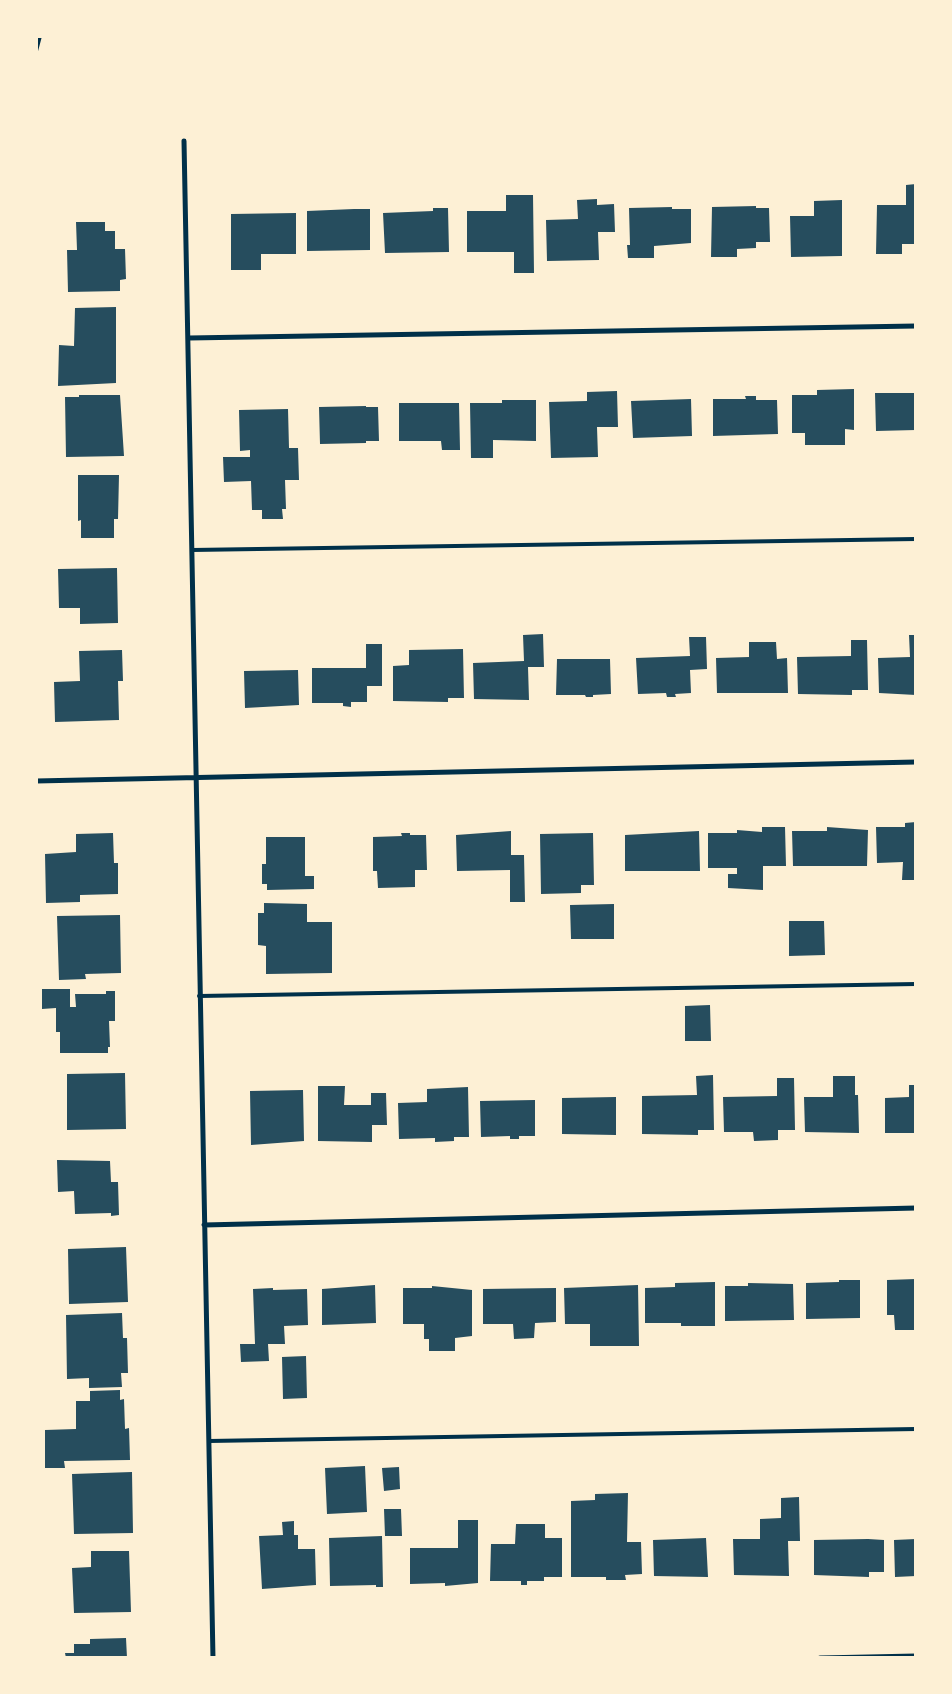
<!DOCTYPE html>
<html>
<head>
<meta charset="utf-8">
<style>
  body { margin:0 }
  #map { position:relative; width:952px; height:1694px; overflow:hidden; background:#fdf0d5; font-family:"IBM Plex Sans",sans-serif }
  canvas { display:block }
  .frame { position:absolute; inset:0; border:38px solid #fdf0d5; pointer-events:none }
</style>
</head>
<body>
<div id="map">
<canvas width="952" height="1694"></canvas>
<div class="frame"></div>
</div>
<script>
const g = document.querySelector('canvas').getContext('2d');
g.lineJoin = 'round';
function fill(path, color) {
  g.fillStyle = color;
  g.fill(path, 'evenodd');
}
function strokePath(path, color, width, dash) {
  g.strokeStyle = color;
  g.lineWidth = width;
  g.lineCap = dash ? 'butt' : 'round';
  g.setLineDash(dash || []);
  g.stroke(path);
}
fill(new Path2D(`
  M916,184V244H902V254H876L877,205H906V185Z
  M506,195H533L534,273H514V252H467V211H506Z
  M597,199V205L614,204L615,232H598L599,260L547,261L546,220L578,219L577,200Z
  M842,200V256L791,257L790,216H814V201Z
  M756,206V208H769L770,242H756V248L737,249V257H711L712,207Z
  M672,207V209H691V243L654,246V258H628L627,245H630L629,208Z
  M433,208H448L449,252L385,253L383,213L433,211Z
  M354,209H370V250L307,251V211Z
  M296,213V254H261V270H231V214Z
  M76,222H105V231H115V249H125L126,279L120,280V291L68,292L67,250H77Z
  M116,307V383L58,386L59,345L74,346L75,308Z
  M854,389V430L845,429V445H805V433H792V395H817V390Z
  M617,391L618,427H597L598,457L551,458L549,402L587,401V392Z
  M875,393H916V430L876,431Z
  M79,395H120L124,456L66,457L65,397H79Z
  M745,396H756V400H777L778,434L713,436V399H746Z
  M691,399L692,436L633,438L631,401Z
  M502,400H536V441L493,440V458H471L470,403H502Z
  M399,403H459L460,450H442L441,441H399Z
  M366,406V407H378L379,441H366V443L320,444L319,407Z
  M288,409L289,448H298L299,480H285L286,509H282L283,519H262V510H252L251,481L224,482L223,457H250V450L240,451L239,410Z
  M78,475H119L118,519H114V538H81V520L78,521Z
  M117,568L118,623L80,624V608H59L58,569Z
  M543,634L544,667H528L529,700L474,699L473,663L524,661L523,635Z
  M909,635H916V695L879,693L878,658L910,657Z
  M689,637H706L707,669L690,670L691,693L675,694L676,697H667L666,693L638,694L636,658L690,656Z
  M851,640H867L868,690H852V695L798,694L797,657L851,656Z
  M749,642H776L777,659L787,658L788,693H717L716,658L749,657Z
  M366,644H382V686H367V702H351V707L343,706V703H312V668H366Z
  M463,649L464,698H448V702L393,701V666L409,665V650Z
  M122,650L123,681H118L119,720L55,722L54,682L80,681L79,651Z
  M557,659H610L611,694L593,695V697H586L585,695H556Z
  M298,670L299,705L245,708L244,671Z
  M916,822V880H902L903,862L877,863L876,827H905V823Z
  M762,827H785L786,866H763V890L728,888V874H737V868H708V833H737V830L762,832Z
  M827,827L868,830L867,866H793L792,831H827Z
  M511,831V855H524L525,902H510V870L457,871L456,835Z
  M699,831L700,871H625V835Z
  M113,833L114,863H118V894L80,895V902L46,903L45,854L76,852V834Z
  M401,833H410V835H426L427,870H415V887L378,888L377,871H373V837L402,836Z
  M593,833L594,885H581V893L541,894L540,834Z
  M266,837H305V876H314V889L267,890V884H262V864H266Z
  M264,903L307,904V922H332V973L266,974V946L258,945V913H264Z
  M614,904V939H571L570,905Z
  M120,915L121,973L85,974L86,979L59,980L57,916Z
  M789,921H824L825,955L789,956Z
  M42,989H70V1007H76L75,994H106V991H115V1021H109L110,1047H108V1053H60V1032H56V1008L42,1009Z
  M710,1005L711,1041H685V1006Z
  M125,1073L126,1129L67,1130V1074Z
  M713,1075L714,1130H698V1135L642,1134V1096L697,1095L696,1076Z
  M833,1076H855V1095H858L859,1133L805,1132L804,1097H833Z
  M777,1078H794L795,1130H778V1140L754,1141L753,1132H724L723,1097L777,1096Z
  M909,1085H916V1133H885V1098L909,1097Z
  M318,1086H345L344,1105H371V1093H386L387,1125H372V1142L318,1141Z
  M468,1087L469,1137H454V1141L435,1142V1138L399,1139L398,1103L427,1102V1089Z
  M303,1090L304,1141L251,1145L250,1091Z
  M616,1097V1135L562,1134V1098Z
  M535,1100V1136H519V1139H510V1136L481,1137L480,1101Z
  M57,1160L110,1161L111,1182H118L119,1215L111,1216V1213L75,1214L74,1191L58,1192Z
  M126,1247L128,1302L69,1304L68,1249Z
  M916,1279V1330H895L894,1315H887V1280Z
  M839,1280H860V1318L806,1319V1283L839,1282Z
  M715,1282V1326H681V1323H645V1288L675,1287V1283Z
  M748,1283L793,1284L794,1320L725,1321V1286H748Z
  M375,1285L376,1323L322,1325V1289Z
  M638,1285L639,1346H590V1324H565L564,1288Z
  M432,1286L472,1290V1336L455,1338V1351H429V1339H424V1324H403V1288H432Z
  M273,1288V1290L307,1289L308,1325L284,1326L285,1344H268L269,1361L241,1362L240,1344H255L253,1289Z
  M556,1288V1322L535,1323L534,1338L514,1339L513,1324H483V1289Z
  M122,1313L123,1338H127L128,1373H121L122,1387L89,1388V1378L67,1379L66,1315Z
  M306,1356L307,1398L283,1399L282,1357Z
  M120,1390V1400L124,1399L125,1429L129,1428L130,1460L64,1461L65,1468H45V1430L76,1429V1401H90V1391Z
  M365,1466L367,1512L327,1514L325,1468Z
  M399,1467L400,1489L384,1491L382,1468Z
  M132,1472L133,1533L74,1534L72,1474Z
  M628,1493L627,1542H641L642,1574L625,1575L626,1580H606V1577H571V1501L595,1500V1494Z
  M799,1497L800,1541H788L789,1576L734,1575L733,1539H760V1519L781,1518V1498Z
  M384,1509H401L402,1536H385Z
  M458,1520H478V1583L445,1586V1583L410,1584V1548H458Z
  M294,1521V1535H298V1549H315L316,1585L262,1589L259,1536L283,1535L282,1522Z
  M516,1524H545V1538H562V1577H544V1581H527V1585H521V1581H490L491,1544H515Z
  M382,1536L383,1587H376V1585L330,1586L329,1538Z
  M706,1538L708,1577L654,1576L653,1540Z
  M868,1539L884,1540V1572H869V1577L814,1575V1540Z
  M916,1539V1576L895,1577L894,1540Z
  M91,1551H129L131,1612L74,1613L72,1568L91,1567Z
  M126,1638L127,1658H66L65,1653H74V1644H90V1639Z`), '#264d5e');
strokePath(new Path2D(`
  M36,51L40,36
  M192,550L916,539
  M199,996L916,984
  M209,1441L916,1429`), '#003049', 4);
strokePath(new Path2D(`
  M184,141L213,1658
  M189,338L916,326
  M36,781L916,762
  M204,1225L916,1208
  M820,1658L916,1656`), '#003049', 5);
</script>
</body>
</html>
